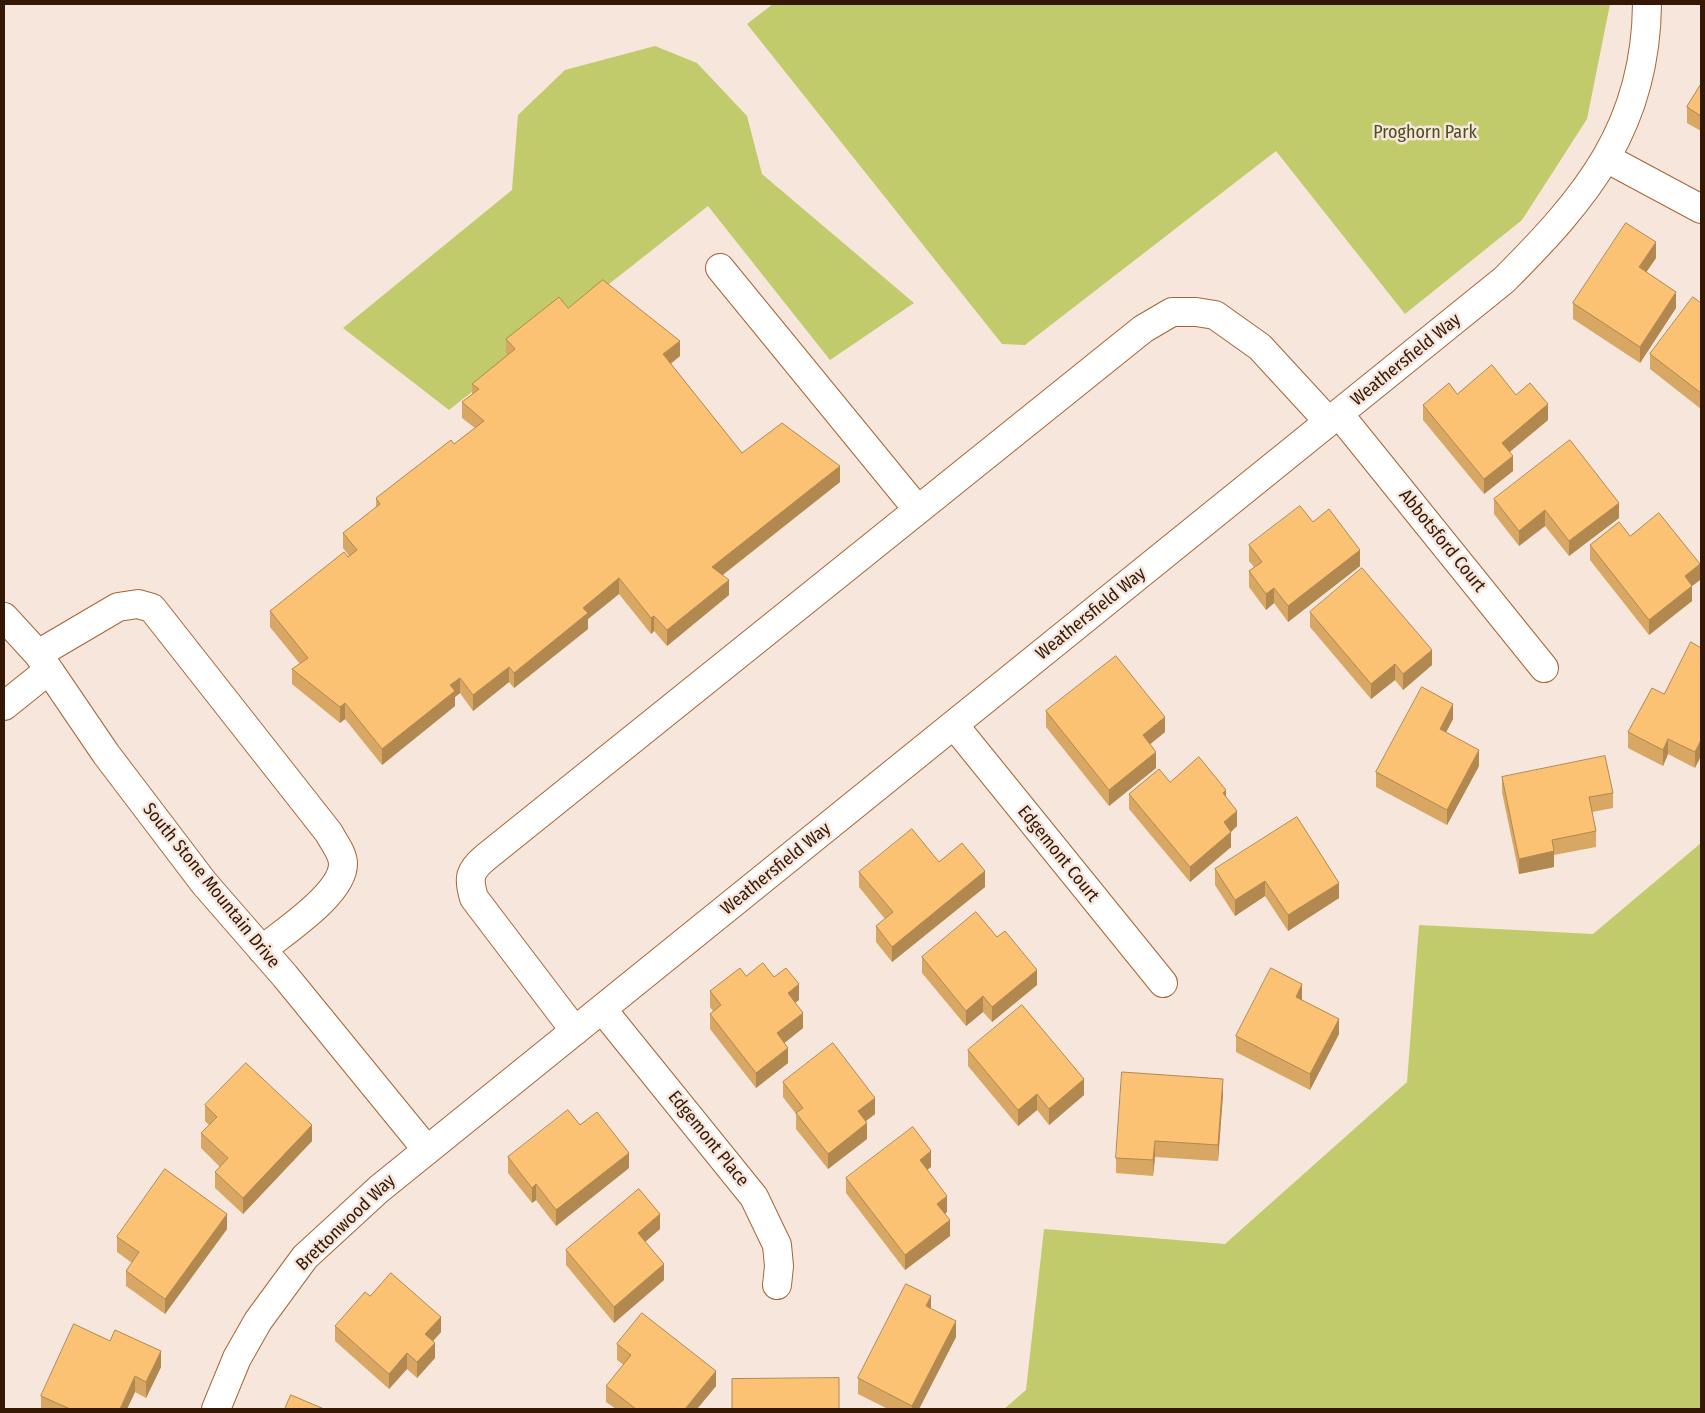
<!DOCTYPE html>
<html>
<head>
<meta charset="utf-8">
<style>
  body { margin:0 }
  #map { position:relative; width:1705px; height:1413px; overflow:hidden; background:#f6e6dc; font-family:"Fira Sans Condensed",sans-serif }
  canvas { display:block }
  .frame { position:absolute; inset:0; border:5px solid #341804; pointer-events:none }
</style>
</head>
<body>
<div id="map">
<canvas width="1705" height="1413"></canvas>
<div class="frame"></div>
</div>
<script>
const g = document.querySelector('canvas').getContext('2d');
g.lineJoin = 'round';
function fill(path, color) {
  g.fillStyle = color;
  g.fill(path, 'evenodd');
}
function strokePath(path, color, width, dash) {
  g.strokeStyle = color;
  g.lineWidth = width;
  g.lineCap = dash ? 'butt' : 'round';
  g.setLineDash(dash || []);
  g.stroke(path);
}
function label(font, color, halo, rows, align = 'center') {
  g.font = font + ' "Fira Sans Condensed",sans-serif';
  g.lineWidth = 5;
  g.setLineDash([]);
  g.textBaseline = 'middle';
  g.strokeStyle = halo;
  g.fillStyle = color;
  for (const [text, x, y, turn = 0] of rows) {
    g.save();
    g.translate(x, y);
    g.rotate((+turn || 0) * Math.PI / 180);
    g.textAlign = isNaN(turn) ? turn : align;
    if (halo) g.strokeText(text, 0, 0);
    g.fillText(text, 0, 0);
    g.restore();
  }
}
fill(new Path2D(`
  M773,4H1610L1587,119L1522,220L1405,314L1276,151L1025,345L1002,344L747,24Z
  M655,46L697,63L747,116L762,174L914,303L830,360L708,206L449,410L343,328L512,190L518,115L565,70Z
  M1701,843V1409H1004L1026,1390L1044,1229L1225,1244L1407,1082L1419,925L1593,934Z`), '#c1cb6b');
const minor = new Path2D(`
  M1606,158L1701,209
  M720,268L918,510
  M1339,414L1544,668
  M4,617L38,654L106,754L204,883L285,976L427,1150
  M38,654L118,607L138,604L152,608L329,833C334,843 343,853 343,864C343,894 283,932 262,950
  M4,706L49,670
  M954,725L1163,983
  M602,1009L754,1197L777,1245L779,1266L777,1285
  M575,1031L474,898C468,878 469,871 486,857L1143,329L1172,312H1196L1215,315L1260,347L1329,422
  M216,1409L237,1358L258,1321L305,1257L379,1189L1504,280C1587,197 1646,127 1647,4`);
strokePath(minor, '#a86534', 30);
strokePath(minor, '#fff', 28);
fill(new Path2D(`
  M1701,84V131L1687,123V107Z
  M1656,258L1646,272L1676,308L1640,363L1573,319V303Z
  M1701,303V409L1650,369V354Z
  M568,308L680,356L671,364L742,453L840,482L723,575L729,595L667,646L654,631L651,634L619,594L588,619V629L514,688L509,682L473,711L460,693L455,697V706L382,765L345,719L340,723L292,684V669L300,664L270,627V611L349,556L343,548V533L376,508V498L454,444L475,428L462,418V402L472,394V384L508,355L506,354V339Z
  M1457,394L1516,395L1548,420L1510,452L1513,471L1484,494L1423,420V405Z
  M1494,499L1619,518L1569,556L1545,526L1519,546L1494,514Z
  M1313,522L1360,566L1288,622L1274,603L1266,610L1249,587V571L1254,567L1249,561V545Z
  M1630,536L1700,580L1692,586V601L1649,635L1590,560V545Z
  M1310,612L1432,665L1403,690L1395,680L1371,699L1310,627Z
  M1701,648L1695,768L1668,754L1663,766L1628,748V732L1664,694Z
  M1046,711L1165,732L1150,744L1156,768L1109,806L1046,727Z
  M1453,719L1446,732L1479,766L1447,825L1376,787V772Z
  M1502,777L1613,793V808L1592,812L1596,831V847L1554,855V867L1519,874L1502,792Z
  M1170,782L1226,797L1237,826L1231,832V847L1190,882L1129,809V794Z
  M939,862L985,887L892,962L876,942V926L885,919L859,887V872Z
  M1215,869L1339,898L1288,931L1265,896L1235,916L1215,885Z
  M922,957L1037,985L992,1022L983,1012L966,1026L922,973Z
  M746,976L774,977L799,1000L795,1003L803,1028L784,1043L788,1063L756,1088L710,1029V1014L713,1011L710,1007V991Z
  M1302,1000L1339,1034L1310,1090L1236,1052V1036Z
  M968,1050L1084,1095L1049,1125L1037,1110L1018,1126L968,1066Z
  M783,1082L875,1114L866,1121L867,1139L828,1169L796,1129V1114L783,1097Z
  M1223,1094L1218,1161L1155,1157L1153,1176L1116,1173V1158Z
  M205,1105L312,1141L243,1214L215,1188V1172L220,1167L201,1148V1133L209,1125L205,1121Z
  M580,1125L629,1168L556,1226L536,1200L532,1203L508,1173V1157Z
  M931,1167L927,1170L947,1212L945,1214L950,1236L905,1270L846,1193V1178Z
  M227,1229L165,1314L126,1286V1271L132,1263L117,1252V1237Z
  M660,1229L645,1242L664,1280L614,1323L566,1265V1250Z
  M370,1296L441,1332L433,1341L435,1358L417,1378L407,1369L389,1389L335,1341V1326Z
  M956,1337L919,1409H888L858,1394V1378Z
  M617,1344L716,1386L697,1409H616L606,1402V1386L624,1365L617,1360Z
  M161,1367L146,1398L135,1392L127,1409H41V1396Z`), '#d8a763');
fill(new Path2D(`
  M1656,242V258L1639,283V267Z
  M1676,292V308L1640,363V347Z
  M680,341V356L663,369V354Z
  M1548,404V420L1502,458V443Z
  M1513,456V471L1484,494V479Z
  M840,466V482L712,583V567Z
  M1619,503V518L1569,556V541Z
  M1545,510V526L1519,546V531Z
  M1360,550V566L1288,622V606Z
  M1700,564V580L1692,586V601L1649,635V620L1685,576Z
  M619,578V594L588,619V629L514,688V673L583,608Z
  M729,580V595L667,646V630Z
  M1274,588V603L1266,610V594Z
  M654,616V631L651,634V618Z
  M1432,650V665L1403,690V674Z
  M1395,664V680L1371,699V684Z
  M509,667V682L473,711V695Z
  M460,678V693L455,697V706L382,765V749L450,685Z
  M345,703V719L340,723V707Z
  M1453,704V719L1440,744V729Z
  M1165,717V732L1143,750V735Z
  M1668,739V754L1663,766V750Z
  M1701,740V756L1695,768V752Z
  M1479,750V766L1447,825V810Z
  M1156,752V768L1109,806V790Z
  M1226,790V806L1223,793Z
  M1237,811V826L1224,838V822Z
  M1231,832V847L1190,882V867Z
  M1554,851V867L1519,874V859Z
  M985,871V887L892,962V947Z
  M1265,881V896L1235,916V900Z
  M1339,883V898L1288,931V915Z
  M1037,970V985L992,1022V1007Z
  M799,984V1000L788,1008V993Z
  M1302,984V1000L1296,1012V997Z
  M983,996V1012L966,1026V1011Z
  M803,1013V1028L777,1049V1033Z
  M1339,1019V1034L1310,1090V1074Z
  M788,1048V1063L756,1088V1073Z
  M1084,1079V1095L1049,1125V1109Z
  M1223,1079V1094L1218,1161V1145Z
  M1037,1094V1110L1018,1126V1110Z
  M875,1098V1114L858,1127V1111Z
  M867,1123V1139L828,1169V1154Z
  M312,1125V1141L243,1214V1198Z
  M1155,1141V1157L1153,1176V1160Z
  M931,1151V1167L920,1175V1160Z
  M629,1153V1168L556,1226V1210Z
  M536,1184V1200L532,1203V1188Z
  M947,1196V1212L937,1220V1204Z
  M227,1214V1229L165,1314V1299Z
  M660,1214V1229L638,1248V1233Z
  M950,1220V1236L905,1270V1255Z
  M664,1264V1280L614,1323V1307Z
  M931,1296V1312L926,1306Z
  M441,1317V1332L425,1350V1334Z
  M956,1321V1337L919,1409H912V1406Z
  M435,1343V1358L417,1378V1362Z
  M161,1351V1367L146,1398V1382Z
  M407,1353V1369L389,1389V1374Z
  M716,1371V1386L697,1409H685Z
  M135,1376V1392L127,1409H120Z`), '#b08850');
const building = new Path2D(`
  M1701,84V116L1687,107Z
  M1626,223L1656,242L1639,267L1676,292L1640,347L1573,303Z
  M603,280L680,341L663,354L742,453L782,423L840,466L712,567L729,580L667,630L654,616L651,618L619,578L583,608L588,613L514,673L509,667L473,695L460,678L450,685L455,691L382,749L345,703L340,707L292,669L308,658L270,611L344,552L348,557L357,550L343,533L380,504L376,498L451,440L454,444L484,421L462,402L479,389L472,384L515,349L506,339L559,297L568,308Z
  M1693,297L1701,303V393L1650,354Z
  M1492,365L1516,395L1530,383L1548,404L1502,443L1513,456L1484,479L1423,405L1449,383L1457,394Z
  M1570,440L1619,503L1569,541L1545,510L1519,531L1494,499Z
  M1300,506L1313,522L1329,509L1360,550L1288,606L1274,588L1266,594L1249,571L1262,562L1249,545Z
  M1659,513L1700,564L1685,576L1692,586L1649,620L1590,545L1619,522L1630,536Z
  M1362,568L1432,650L1403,674L1395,664L1371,684L1310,612Z
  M1691,642L1701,648V740L1695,752L1668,739L1663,750L1628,732L1652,688L1664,694Z
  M1116,656L1165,717L1143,735L1156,752L1109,790L1046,711Z
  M1422,687L1453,704L1440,729L1479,750L1447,810L1376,772Z
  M1605,756L1613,793L1589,797L1596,831L1552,840L1554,851L1519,859L1502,777Z
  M1199,757L1226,790L1223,793L1237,811L1224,822L1231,832L1190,867L1129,794L1159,769L1170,782Z
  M1297,817L1339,883L1288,915L1265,881L1235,900L1215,869Z
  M912,829L939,862L962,843L985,871L892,947L876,926L893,912L859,872Z
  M976,912L997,937L1005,931L1037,970L992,1007L983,996L966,1011L922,957Z
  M763,963L774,977L786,968L799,984L788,993L803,1013L777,1033L788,1048L756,1073L710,1014L721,1005L710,991L740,968L746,976Z
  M1271,968L1302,984L1296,997L1339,1019L1310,1074L1236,1036Z
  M1022,1005L1084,1079L1049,1109L1037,1094L1018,1110L968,1050Z
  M833,1043L875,1098L858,1111L867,1123L828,1154L796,1113L803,1108L783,1082Z
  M246,1063L312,1125L243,1198L215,1172L228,1158L201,1133L217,1117L205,1105Z
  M1122,1072L1223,1079L1218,1145L1155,1141L1153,1160L1116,1158Z
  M568,1110L580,1125L597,1112L629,1153L556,1210L536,1184L532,1188L508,1157Z
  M913,1127L931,1151L920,1160L947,1196L937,1204L950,1220L905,1255L846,1178Z
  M165,1169L227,1214L165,1299L126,1271L139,1252L117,1237Z
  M639,1189L660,1214L638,1233L664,1264L614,1307L566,1250Z
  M391,1273L441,1317L425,1334L435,1343L417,1362L407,1353L389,1374L335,1326L365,1292L370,1296Z
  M906,1284L931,1296L926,1306L956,1321L912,1406L858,1378Z
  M642,1313L716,1371L685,1409H674L672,1408L671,1409H636L606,1386L631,1355L617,1344Z
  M74,1324L110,1341L115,1330L161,1351L146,1382L135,1376L120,1409H70L41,1396Z
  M839,1378V1409H732V1379Z
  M291,1395L324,1409H285Z`);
fill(building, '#fbc273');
strokePath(building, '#b08850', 1);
label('18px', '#4b4f1f', '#f6e6dc', [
  ["Proghorn Park",1425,133]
]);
label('18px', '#341804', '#f6e6dc', [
  ["Weathersfield Way",1406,360,-39],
  ["Abbotsford Court",1442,541,51],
  ["Weathersfield Way",1091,614,-39],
  ["Edgemont Court",1058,854,51],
  ["Weathersfield Way",776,869,-39],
  ["South Stone Mountain Drive",211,886,51],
  ["Edgemont Place",708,1139,51],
  ["Brettonwood Way",346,1223,-44]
]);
</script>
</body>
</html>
